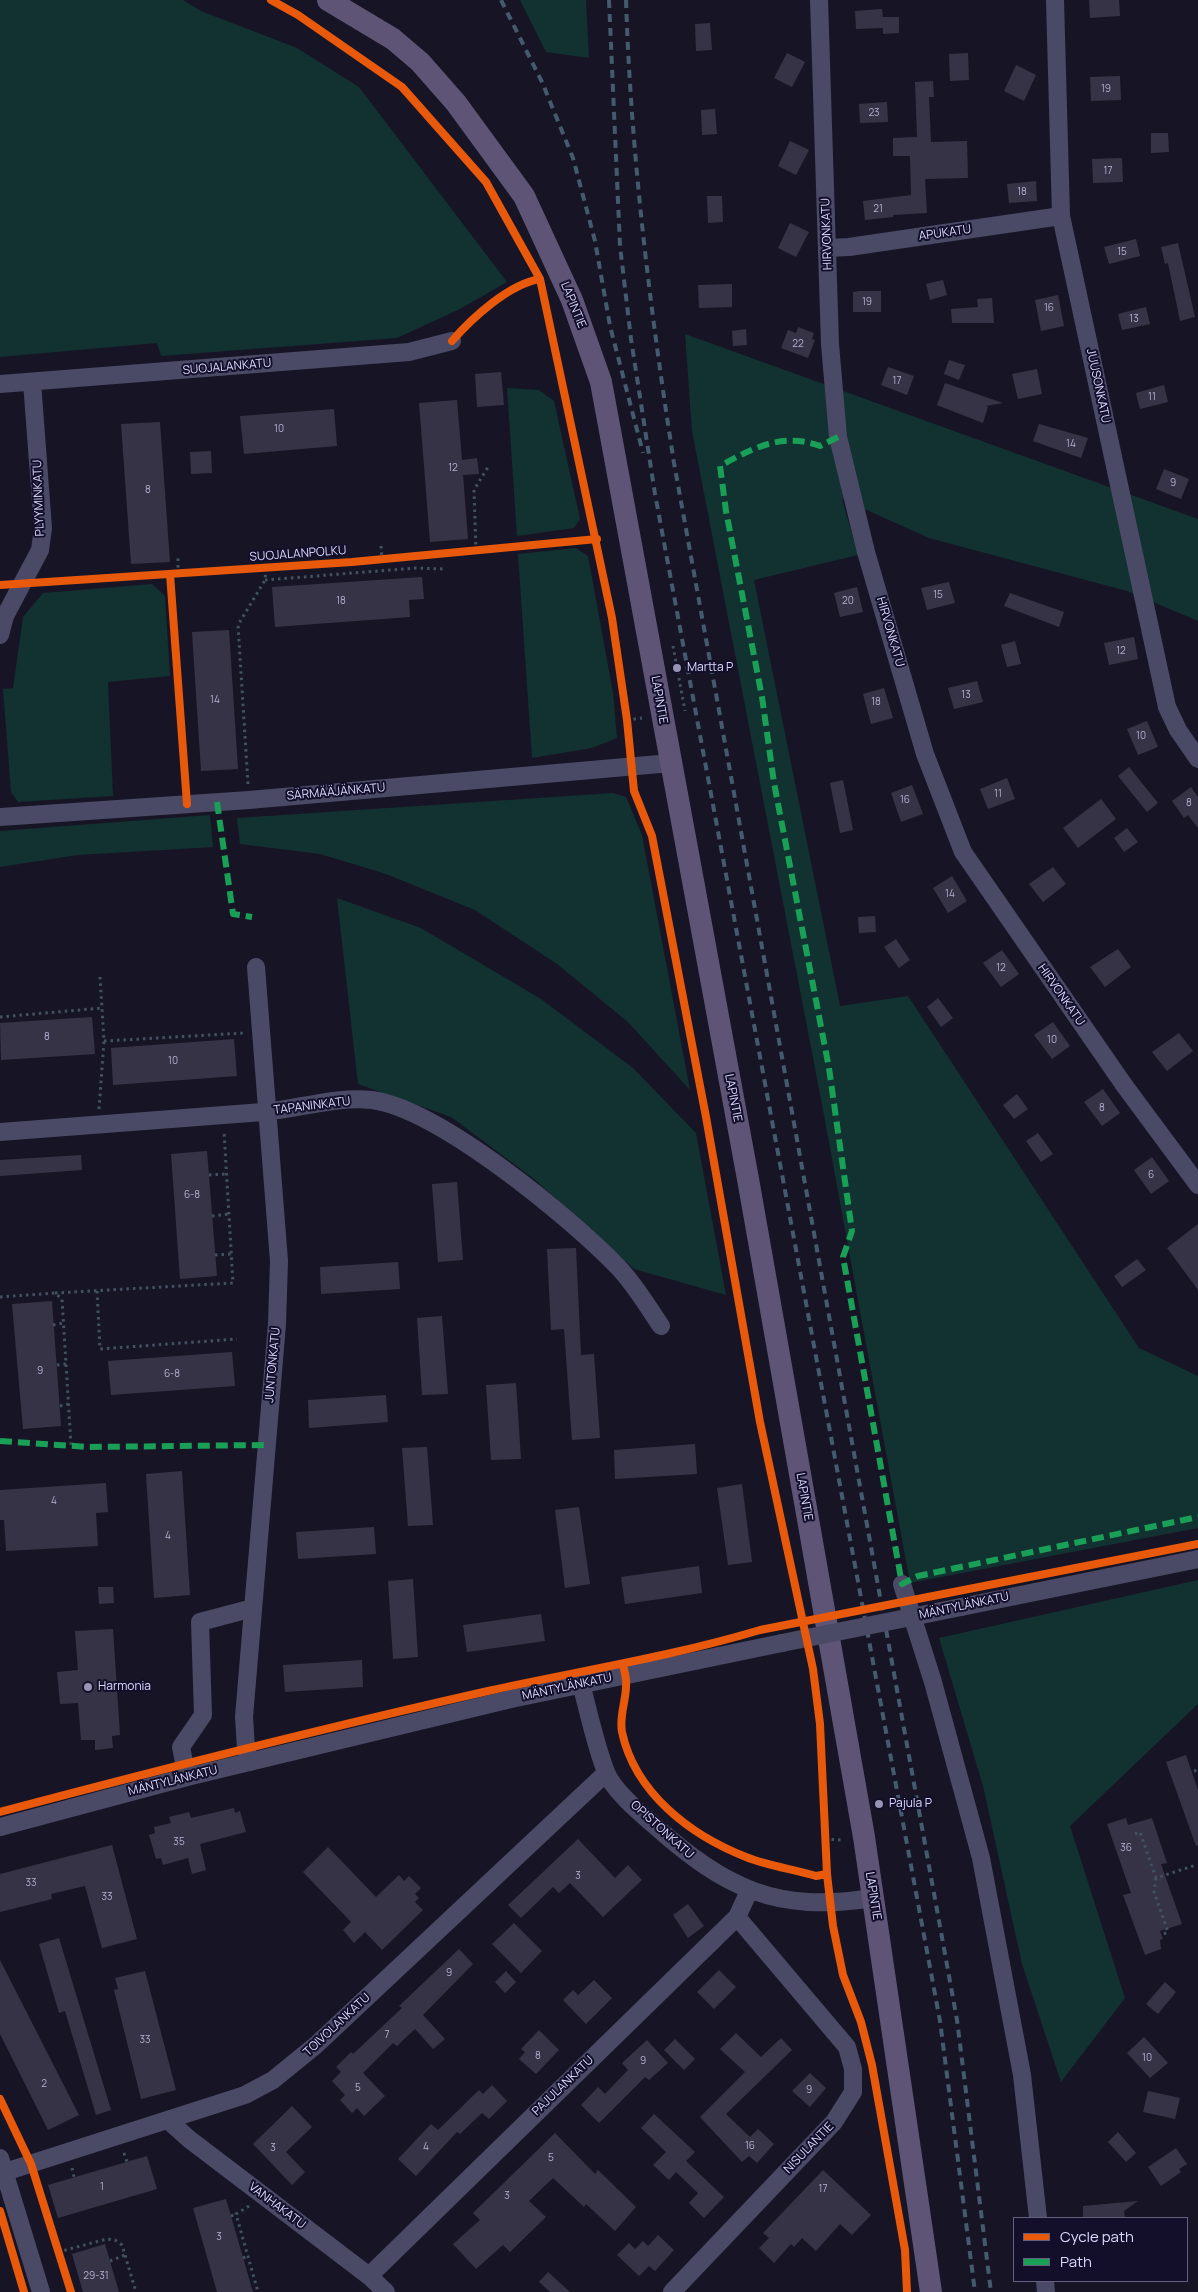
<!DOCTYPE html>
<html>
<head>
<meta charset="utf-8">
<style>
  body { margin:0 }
  #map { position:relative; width:1198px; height:2292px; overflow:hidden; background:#171525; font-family:Manrope,sans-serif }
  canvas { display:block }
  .legend { position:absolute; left:1013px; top:2217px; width:175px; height:65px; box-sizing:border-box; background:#130f2b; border:1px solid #636080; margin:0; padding:6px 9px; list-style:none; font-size:15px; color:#dcd9ff }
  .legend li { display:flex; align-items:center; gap:10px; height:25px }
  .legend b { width:25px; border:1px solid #636080 }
</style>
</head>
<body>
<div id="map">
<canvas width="1198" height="2292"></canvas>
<ul class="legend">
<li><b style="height:6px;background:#e8590c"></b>Cycle path</li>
<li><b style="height:6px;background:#1a9f57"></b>Path</li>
</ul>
</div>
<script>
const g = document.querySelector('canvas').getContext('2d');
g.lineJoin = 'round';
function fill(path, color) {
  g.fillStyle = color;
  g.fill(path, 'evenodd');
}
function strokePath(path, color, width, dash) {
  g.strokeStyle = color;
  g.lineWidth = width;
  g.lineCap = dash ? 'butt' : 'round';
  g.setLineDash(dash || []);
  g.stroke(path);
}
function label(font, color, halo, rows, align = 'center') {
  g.font = font + ' Manrope,sans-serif';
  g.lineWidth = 4;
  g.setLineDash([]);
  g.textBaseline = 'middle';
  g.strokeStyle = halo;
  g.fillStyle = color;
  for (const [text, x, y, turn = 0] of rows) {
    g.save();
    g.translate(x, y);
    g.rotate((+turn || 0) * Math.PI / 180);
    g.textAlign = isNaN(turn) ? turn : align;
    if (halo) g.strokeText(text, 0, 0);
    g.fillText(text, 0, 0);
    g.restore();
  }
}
fill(new Path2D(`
  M0,0H183L201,11L297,48L359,87L507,282L460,309L397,338L161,356L157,343L0,357Z
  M520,0H586L589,58L546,52Z
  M685,334L1198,519V621L1127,591L929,538L842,499L858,555L754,580L840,1006L908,996L1139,1348L1198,1376V1528L910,1583L821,1099L692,431Z
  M507,388L539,390L554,401L580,519L574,528L517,536Z
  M576,548L588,556L613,693L617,738L592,748L532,758L518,554Z
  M152,584L165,596L170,676L108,682L113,796L18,802L11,792L3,689L13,688L23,617L43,593Z
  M613,793L626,797L642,835L690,1090L628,1022L557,964L475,910L386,874L320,854L240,844L237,818Z
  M210,815L213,847L78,855L0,867V831Z
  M337,898L421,928L541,999L633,1068L696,1133L726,1295L634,1269L534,1179L451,1117L358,1084Z
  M1198,1580V1704L1070,1826L1125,1998L1061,2082L1022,1964L983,1786L939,1638Z`), '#123131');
fill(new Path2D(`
  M1089,0H1119L1120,16L1090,18Z
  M882,9L883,17H899V33L883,34V28L856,29L855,11Z
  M710,23L712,50L696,51L695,24Z
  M787,53L805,62L792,87L774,78Z
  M968,53L969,80L950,81L949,54Z
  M1016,65L1036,75L1024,101L1004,91Z
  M1120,76L1121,100L1091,101L1090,77Z
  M933,81L934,97H929L931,142L967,141L968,178L925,179L927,213L893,215V217L865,220L863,201L911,195L910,156H893V138L917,137L915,82Z
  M887,102L888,122L860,123L859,104Z
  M715,109L717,134L702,135L701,110Z
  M1151,133H1168L1169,152L1151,153Z
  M790,141L809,150L796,175L778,166Z
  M1122,158L1123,182L1093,183L1092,159Z
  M1036,181L1037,201L1009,203L1007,184Z
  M707,196H722L723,222L708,223Z
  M790,223L809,232L796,257L778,248Z
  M1136,239L1140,256L1109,264L1104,247Z
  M1178,243L1195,317L1180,321L1168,263L1165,264L1161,247Z
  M943,280L947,295L930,300L926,284Z
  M732,284V307L699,308L698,285Z
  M860,291H881V312H853V292Z
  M1058,295L1064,326L1041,331L1035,300Z
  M992,298L994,323H952L951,309L978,307L977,299Z
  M1146,307L1150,324L1122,330L1118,314Z
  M798,327L814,333L812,339L815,340L808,358L781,348L788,330L796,333Z
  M746,329L747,345L733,346L732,331Z
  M949,360L965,365L959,380L944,374Z
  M888,367L914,376L907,395L881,385Z
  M1037,369L1042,394L1018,399L1012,374Z
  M501,372L504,405L477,407L475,374Z
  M945,383L1003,403L986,406L988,407L983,423L937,405Z
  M1164,385L1168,402L1140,409L1136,393Z
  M457,400L462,460L477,458L479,474L463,475L468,539L430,542L419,403Z
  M334,409L337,446L244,454L240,416Z
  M160,422L170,562L131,564L121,424Z
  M1039,424L1088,438L1081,458L1033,441Z
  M211,451L212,473L191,474L190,452Z
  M1164,469L1189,479L1181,499L1156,489Z
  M422,577L424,599L409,600L410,617L275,627L272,587Z
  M949,582L955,603L927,610L921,588Z
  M857,587L863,612L840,617L834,593Z
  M1010,593L1064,612L1059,627L1004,606Z
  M229,630L238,769L201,771L192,632Z
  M1134,637L1138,659L1109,665L1104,643Z
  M1015,641L1021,664L1007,667L1001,645Z
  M977,681L983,702L954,709L948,688Z
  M884,688L893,718L871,724L863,694Z
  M1147,721L1158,747L1138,755L1127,729Z
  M1129,767L1158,803L1147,812L1118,776Z
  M1007,778L1015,799L988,809L980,789Z
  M843,780L853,830L840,833L830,783Z
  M912,785L923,814L901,822L891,793Z
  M1191,787L1198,797V828L1188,815L1184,818L1172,801Z
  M1101,799L1116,819L1078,848L1063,828Z
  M1127,828L1138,842L1124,852L1114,838Z
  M1053,867L1066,884L1043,902L1029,884Z
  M952,876L967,901L948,913L933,888Z
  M875,916L876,932L859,933L858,917Z
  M896,939L910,960L899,968L884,947Z
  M1118,949L1131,967L1105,987L1090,967Z
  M1002,950L1019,974L1001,987L983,963Z
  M938,998L953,1018L941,1027L927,1007Z
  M92,1017L95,1054L1,1060L0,1023Z
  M1053,1022L1070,1046L1052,1059L1034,1035Z
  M1179,1033L1193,1051L1167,1071L1152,1052Z
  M234,1039L237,1076L113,1085L111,1048Z
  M1103,1089L1120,1113L1102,1126L1084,1102Z
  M1017,1094L1028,1109L1014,1119L1003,1105Z
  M1038,1133L1053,1154L1041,1162L1026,1141Z
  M207,1151L217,1276L180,1279L171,1154Z
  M81,1155L82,1170L0,1176V1160Z
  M1152,1157L1169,1181L1151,1194L1134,1170Z
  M457,1182L463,1260L438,1262L432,1184Z
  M1198,1224V1290L1167,1248Z
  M576,1248L581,1355L594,1354L600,1438L572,1440L564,1329L551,1330L547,1249Z
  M1137,1259L1146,1270L1122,1287L1114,1276Z
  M398,1262L400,1289L321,1294L320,1267Z
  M52,1301L61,1426L23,1429L12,1304Z
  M442,1316L448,1394L422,1395L417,1318Z
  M232,1352L235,1386L111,1395L108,1361Z
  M516,1383L521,1459L491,1460L486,1385Z
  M386,1395L388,1422L309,1428L308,1400Z
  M695,1444L697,1474L615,1479L614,1450Z
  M427,1447L433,1525L408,1526L402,1448Z
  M182,1471L190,1595L154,1598L146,1474Z
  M106,1483L108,1512L96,1513L98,1546L6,1551L4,1520H0V1490Z
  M742,1484L752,1562L728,1565L717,1488Z
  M579,1507L590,1584L565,1588L555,1510Z
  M374,1527L376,1554L298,1559L296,1532Z
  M699,1566L702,1593L625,1604L621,1577Z
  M413,1579L418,1657L393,1659L388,1581Z
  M98,1587H113L114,1603L99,1604Z
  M541,1614L545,1641L467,1652L463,1625Z
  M113,1629L120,1735L112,1736L113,1748L95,1750V1740H81L78,1703L60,1704L57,1672L78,1670L75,1631Z
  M362,1660L363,1687L285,1692L283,1665Z
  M1186,1755L1198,1790V1845L1196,1846L1166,1762Z
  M234,1808L235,1813L240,1811L246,1832L200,1844L206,1870L192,1874L188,1858L163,1865L161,1858L156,1859L149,1835L155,1833L154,1827L171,1823L169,1817L189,1812L191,1818Z
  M1126,1818L1128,1825L1152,1818L1167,1863L1161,1864L1182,1924L1160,1931L1163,1939L1160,1940L1161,1949L1145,1955L1123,1895L1131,1893L1107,1824Z
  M578,1839L615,1878L628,1865L642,1880L603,1917L570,1883L559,1893L553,1887L521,1918L508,1905Z
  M112,1845L137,1939L102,1948L85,1886L51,1894L52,1899L0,1912V1874Z
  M328,1847L376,1897L399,1875L404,1881L409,1876L421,1888L415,1894L419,1898L415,1902L423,1910L382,1950L365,1932L354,1943L343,1930L351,1922L303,1872Z
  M688,1904L704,1926L688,1938L673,1915Z
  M514,1923L542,1951L521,1973L492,1944Z
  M59,1938L111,2110L96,2115L65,2011L59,2013L39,1944Z
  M459,1949L473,1964L423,2015L445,2039L433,2049L415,2029L397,2046L393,2043L363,2073L385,2096L364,2116L357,2108L352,2113L340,2100L345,2095L332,2081L341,2072L336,2067L351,2052L353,2054L402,2008L399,2006Z
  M0,1960L79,2115L48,2130L0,2034Z
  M719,1970L736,1987L714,2009L697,1992Z
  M145,1971L176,2090L141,2099L114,1990L118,1989L115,1978Z
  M506,1971L516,1982L505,1993L495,1982Z
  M594,1980L612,1998L586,2024L563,2000L573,1990L578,1995Z
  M1165,1982L1176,1992L1158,2014L1146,2004Z
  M539,2030L559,2050L536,2074L519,2059L525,2052L521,2049Z
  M736,2033L761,2057L781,2038L792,2050L726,2114L750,2137L758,2129L774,2144L757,2163L749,2156L742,2162L700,2117L745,2072L720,2049Z
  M1144,2037L1168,2063L1150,2078L1127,2053Z
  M675,2039L695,2059L684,2070L664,2050Z
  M647,2040L668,2063L649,2080L645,2077L599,2123L581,2105L598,2087L605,2094L628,2070L622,2063Z
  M810,2073L826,2088L810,2107L792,2091Z
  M492,2085L507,2101L489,2119L482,2113L460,2134L457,2132L416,2176L398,2159L431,2124L438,2130L479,2090L483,2094Z
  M1148,2091L1180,2098L1175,2119L1143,2112Z
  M292,2106L312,2127L286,2152L305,2172L292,2185L253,2144Z
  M654,2114L695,2152L686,2161L724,2197L704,2218L689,2203L698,2193L676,2172L669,2180L653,2165L666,2152L641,2128Z
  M1118,2132L1136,2153L1126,2162L1108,2142Z
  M555,2133L595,2174L598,2170L636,2207L615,2231L586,2204L584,2207L553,2178L529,2201L546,2217L510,2252L503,2245L476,2269L453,2244L480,2220L473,2213Z
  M1176,2148L1187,2164L1179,2169L1181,2172L1161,2186L1148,2167Z
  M147,2156L157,2189L58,2218L48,2185Z
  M823,2170L871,2215L852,2235L840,2224L816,2251L802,2238L794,2247L791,2244L774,2263L759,2248L769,2238L763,2233Z
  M226,2199L231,2216L253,2292H217L193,2208Z
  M1138,2201L1124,2211L1125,2218H1083V2206Z
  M658,2235L674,2250L655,2271L649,2266L639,2276L617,2255L629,2243L635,2249L643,2241L648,2246Z
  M105,2244L119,2292H83L72,2254Z
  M548,2272L570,2292H550L539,2282Z`), '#363346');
strokePath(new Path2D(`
  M381,546L382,559
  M476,551L474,490L488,467
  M178,574V555
  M265,580L416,568L444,569
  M673,646L685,711
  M627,720L642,718
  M248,784L238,625L265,580L266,568
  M0,1017L102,1008
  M104,1041L245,1033
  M99,1109L104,1041L100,977
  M209,1175L226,1174
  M212,1216L229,1214
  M215,1255L231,1254
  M97,1291L100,1349L237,1339
  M55,1293L233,1283L224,1131
  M0,1297L55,1293L62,1299L71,1445
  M53,1325L64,1323
  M57,1365L66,1364
  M60,1406L68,1404
  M1194,1771L1198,1770
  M1135,1834L1140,1832L1156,1878L1196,1865
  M825,1839L842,1840
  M1156,1878L1154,1892L1168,1932L1161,1935
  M124,2153L127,2162
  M72,2168L74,2177
  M249,2206L236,2214L258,2292
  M231,2216L236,2214
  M58,2252L107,2239L115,2240L122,2245L136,2292
  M243,2258L248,2256
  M110,2261L125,2255`), '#435262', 3, [2.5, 4]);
strokePath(new Path2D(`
  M819,0L830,344L838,437L866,552L925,754L963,852L1124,1085L1198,1185
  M1055,0L1061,216L1167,707L1178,730L1198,759
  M828,248L849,247L1061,216
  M0,384L409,352L452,341
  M0,635L5,616L40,550L43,528L32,382
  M0,817L249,800L671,763
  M0,1132C88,1125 176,1119 263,1112C299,1109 336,1096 372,1100C439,1109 571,1218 619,1268C635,1285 648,1307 661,1326
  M902,1584L933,1682L981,1858L1022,2075L1038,2218
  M961,1607L1198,1559
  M581,1684C589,1713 595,1744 606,1772C613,1790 639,1812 654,1825C726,1889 776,1913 873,1898
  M250,1762L246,1748L244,1717L277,1324L279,1261L256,967
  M187,1777L181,1747L203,1715L200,1622L253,1608
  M0,1827L187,1777L511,1699L782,1643
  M169,2121L189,2139L369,2276L386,2292
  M0,2158L41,2292
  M5,2172L245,2095L273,2080L316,2045L606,1773
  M369,2276L737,1917L749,1891
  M1045,2281L1046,2292
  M672,2292L834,2122L853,2092V2069L847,2047L737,1917`), '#4a4a66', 18);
strokePath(new Path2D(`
  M328,0L393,39L420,62L456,103L524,196L572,300L601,382L748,1179L864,1837L931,2292`), '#5e5576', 22);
strokePath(new Path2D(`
  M501,0L542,82L573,158L595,241L610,326L643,453
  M609,0L620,246L631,339L655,494L940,2021L975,2292
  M626,0C631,155 650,310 674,463L957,2020L991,2292`), '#445b6e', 4, [8, 6]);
strokePath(new Path2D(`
  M782,1643L961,1607`), '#4a4a66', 18);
strokePath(new Path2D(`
  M838,437L820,446C782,432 753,448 720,466L726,511L762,697L774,783L829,1068L852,1231L843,1257L902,1584L918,1576L1198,1517
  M217,802L233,914L252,917
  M0,1441L89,1447L266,1445`), '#1a9f57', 6, [12, 6]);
strokePath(new Path2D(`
  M271,0L298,15L402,87L486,182L540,279L612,618L627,720L634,791L652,836L706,1117L760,1422L813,1669L820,1724L827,1874L833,1926L843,1975L861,2022L872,2065L905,2250L907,2292
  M452,341C472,318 509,284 540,279
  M170,574L187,804
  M0,585L352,562L597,539
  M623,1664C624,1671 627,1679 626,1686C626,1701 619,1716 622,1732C635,1793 690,1835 746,1857C768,1866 793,1869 816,1876L827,1874
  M0,1812C162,1769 324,1728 488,1691C579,1671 670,1657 760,1630L1198,1544
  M0,2099L31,2164L71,2292
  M0,2211L24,2292`), '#e8590c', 8);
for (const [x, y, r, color] of [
  [677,668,5,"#9794b3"],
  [88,1687,5,"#9794b3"],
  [879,1804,5,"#9794b3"]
]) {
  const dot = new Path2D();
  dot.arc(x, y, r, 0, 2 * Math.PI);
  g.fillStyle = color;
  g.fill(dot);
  strokePath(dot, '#130f2b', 2);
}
label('10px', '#b2b0d1', null, [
  ["19",1106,89],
  ["23",874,113],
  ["17",1108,171],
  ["18",1022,192],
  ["21",878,209],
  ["15",1122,252],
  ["19",867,302],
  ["16",1049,308],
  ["13",1134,319],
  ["22",798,344],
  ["17",897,381],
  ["11",1152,397],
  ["10",279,429],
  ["14",1071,444],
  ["12",453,468],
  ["9",1173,483],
  ["8",148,490],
  ["15",938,595],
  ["18",341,601],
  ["20",848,601],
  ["12",1121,651],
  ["13",966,695],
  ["14",215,700],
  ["18",876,702],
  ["10",1141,736],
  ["11",998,794],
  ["16",905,800],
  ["8",1189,803],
  ["14",950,894],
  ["12",1001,968],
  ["8",47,1037],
  ["10",1052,1040],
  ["10",173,1061],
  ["8",1102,1108],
  ["6",1151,1175],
  ["6-8",192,1195],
  ["9",40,1371],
  ["6-8",172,1374],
  ["4",54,1501],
  ["4",168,1536],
  ["35",179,1842],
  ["36",1126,1848],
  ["3",578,1876],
  ["33",31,1883],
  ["33",107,1897],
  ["9",449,1973],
  ["7",387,2035],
  ["33",145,2040],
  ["8",538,2056],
  ["10",1147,2058],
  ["9",643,2061],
  ["2",44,2084],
  ["5",358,2088],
  ["9",809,2090],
  ["16",750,2146],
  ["4",426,2147],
  ["3",273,2148],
  ["5",551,2158],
  ["1",102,2187],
  ["17",823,2189],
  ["3",507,2196],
  ["3",219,2237],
  ["29-31",96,2276]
]);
label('12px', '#dcd9ff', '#130f2b', [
  ["APUKATU",945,233,-8],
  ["HIRVONKATU",827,234,-92],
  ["LAPINTIE",573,305,68],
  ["SUOJALANKATU",227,367,-5],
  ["JUUSONKATU",1098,386,78],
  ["PLYYMINKATU",39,498,-92],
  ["SUOJALANPOLKU",298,554,-4],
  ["HIRVONKATU",890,632,74],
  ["LAPINTIE",659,700,80],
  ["SÄRMÄÄJÄNKATU",336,792,-5],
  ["HIRVONKATU",1061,995,55],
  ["LAPINTIE",733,1098,79],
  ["TAPANINKATU",312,1106,-7],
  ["JUNTONKATU",273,1365,-85],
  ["LAPINTIE",804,1497,80],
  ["MÄNTYLÄNKATU",964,1606,-12],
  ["MÄNTYLÄNKATU",567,1687,-12],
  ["MÄNTYLÄNKATU",173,1781,-14],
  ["OPISTONKATU",662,1830,42],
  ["LAPINTIE",873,1896,81],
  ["TOIVOLANKATU",337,2025,-43],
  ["PAJULANKATU",563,2086,-44],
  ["NISULANTIE",809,2148,-46],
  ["VANHAKATU",277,2206,37]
]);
label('12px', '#dcd9ff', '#130f2b', [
  ["Martta P",687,668],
  ["Harmonia",98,1687],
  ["Pajula P",889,1804]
], 'left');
</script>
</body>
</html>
